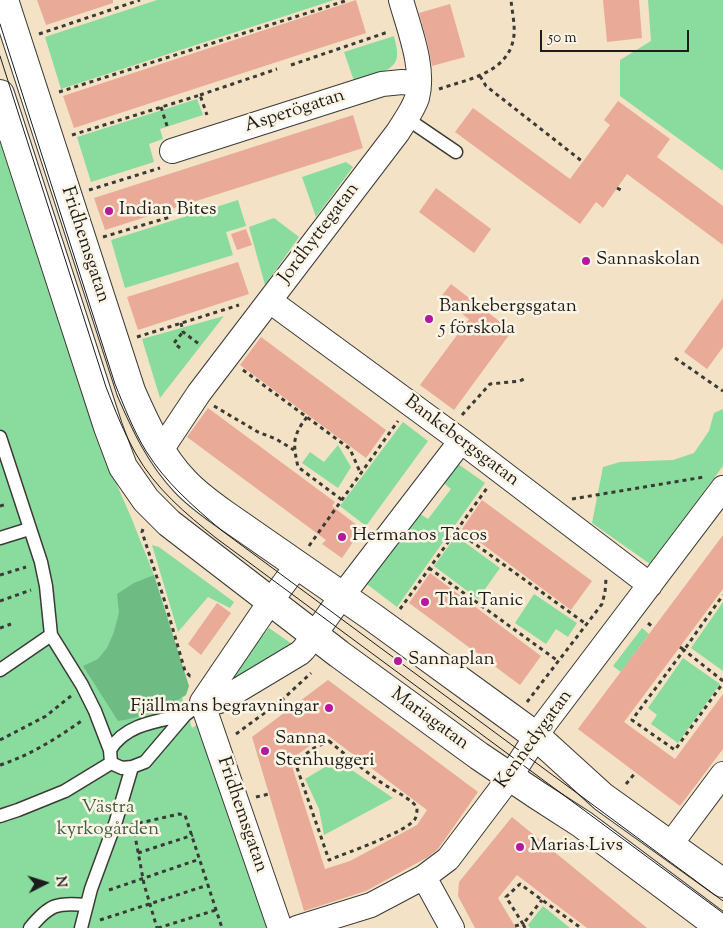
<!DOCTYPE html>
<html>
<head>
<meta charset="utf-8">
<style>
  body { margin:0 }
  #map { position:relative; width:723px; height:928px; overflow:hidden; background:#f3e2c5; font-family:"Sorts Mill Goudy",serif }
  canvas { display:block }
  .north { position:absolute; left:20px; top:858px; width:50px; height:50px; -webkit-text-stroke:4px #fcf5e5; paint-order:stroke; rotate:85deg; font-size:14px; font-weight:700; line-height:20px; text-align:center; color:#1c1c1c }
  .north::after { content:''; display:block; margin:auto; width:18px; height:22px; background:#1c1c1c; clip-path:polygon(50% 0,100% 100%,50% 72%,0 100%) }
  .scale { position:absolute; left:540px; top:30px; width:149px; height:22px; box-sizing:border-box; border:2px solid #1c1c1c; border-top:0; padding-left:6px; font-size:15px; line-height:18px; white-space:nowrap; color:#1c1c1c; -webkit-text-stroke:4px #fcf5e5; paint-order:stroke }
</style>
</head>
<body>
<div id="map">
<canvas width="723" height="928"></canvas>
<div class="north">N</div>
<div class="scale">50 m</div>
</div>
<script>
const g = document.querySelector('canvas').getContext('2d');
g.lineJoin = 'round';
function fill(path, color) {
  g.fillStyle = color;
  g.fill(path, 'evenodd');
}
function strokePath(path, color, width, dash) {
  g.strokeStyle = color;
  g.lineWidth = width;
  g.lineCap = dash ? 'butt' : 'round';
  g.setLineDash(dash || []);
  g.stroke(path);
}
function label(font, color, halo, rows, align = 'center') {
  g.font = font + ' "Sorts Mill Goudy",serif';
  g.lineWidth = 5;
  g.setLineDash([]);
  g.textBaseline = 'middle';
  g.strokeStyle = halo;
  g.fillStyle = color;
  for (const [text, x, y, turn = 0] of rows) {
    g.save();
    g.translate(x, y);
    g.rotate((+turn || 0) * Math.PI / 180);
    g.textAlign = isNaN(turn) ? turn : align;
    if (halo) g.strokeText(text, 0, 0);
    g.fillText(text, 0, 0);
    g.restore();
  }
}
fill(new Path2D(`
  M157,0H334L61,89L45,37Z
  M648,0H723V171L620,96V60L651,41Z
  M394,36C395,41 398,50 397,56C396,73 367,77 354,81L344,52Z
  M197,99L203,115L160,129L163,139L149,144L154,162L91,182L77,137Z
  M0,127L106,460L131,517L154,575L144,580L192,728L201,722L267,928H0Z
  M346,162L353,167L316,217L302,177Z
  M238,200L246,226L226,232L233,255L125,288L111,240Z
  M274,218L299,237L265,285L249,227Z
  M224,316L160,398L142,339Z
  M723,409V466L650,564L592,523L603,467L620,462L673,460L694,453L709,431L714,413Z
  M403,422L428,441L366,526L340,506Z
  M338,445L351,467L338,488L302,463L310,452L324,462Z
  M454,461L485,483L397,607L364,582L414,510L428,519L451,489L438,479Z
  M456,536L500,568L478,599L434,566Z
  M152,545L159,547L234,602L230,608L208,597L178,632Z
  M534,594L577,623L568,637L556,629L546,644L515,623Z
  M723,602V671L691,648Z
  M269,628L292,644L291,647L234,689L226,682Z
  M642,628L649,634L621,672L613,666Z
  M683,658L720,684L678,743L651,724L657,715L648,708Z
  M337,760L393,798L324,835L319,809L305,779Z
  M543,906L570,928H530L528,925Z`), '#89dc9d');
fill(new Path2D(`
  M154,575L189,686L186,695C166,708 141,718 118,721L83,666L98,659L107,648L114,632L119,612L117,594L134,583Z`), '#6ebc84');
fill(new Path2D(`
  M37,0H113V3L46,25Z
  M356,0L366,33L74,128L63,96Z
  M603,0H639L642,38L607,42Z
  M450,4L465,57L432,66L428,45L419,13Z
  M618,101L670,139L657,157L723,206V245L627,174L603,208L596,202L580,224L455,132L473,108L570,179L610,125L604,120Z
  M353,115L363,148L105,230L94,198Z
  M436,188L491,229L474,253L419,212Z
  M246,229L252,245L237,250L231,234Z
  M238,262L249,294L138,330L127,297Z
  M451,284L512,331L454,410L420,385L469,319L440,298Z
  M723,298V347L707,369L684,352Z
  M261,337L386,430L366,458L240,365Z
  M208,408L335,502L332,506L362,529L342,558L322,544L326,540L187,437Z
  M482,500L592,581L571,610L462,529Z
  M723,535V589L624,722L675,759L723,694V749L680,806L578,729Z
  M430,573L541,656L520,685L409,603Z
  M217,603L231,613L201,655L188,644Z
  M328,680L478,792L438,849L428,857L366,891L304,911L252,737ZM326,734L427,810L417,825L350,861L325,869L290,760Z
  M512,817L647,928H587L517,875L498,898L516,928H475L458,896L459,882Z`), '#e9aa97');
const lane = new Path2D(`
  M406,118L456,152
  M0,437L41,562L46,586L51,635L82,685L95,711L110,750L111,763
  M0,538L29,529
  M0,670L51,635
  M110,750C125,724 158,721 185,715
  M0,816L18,810L65,791L111,763L122,768L132,767L145,762L185,715L202,702
  M30,928C49,905 56,902 86,905
  M81,928L91,889L116,821L132,767`);
const street = new Path2D(`
  M172,151L382,84L402,82L419,84
  M270,301L461,441L650,585
  M161,450L199,393L398,132C404,122 413,110 417,98C425,68 409,29 401,0
  M209,693L219,701L225,698L300,653L304,649L342,596L461,441
  M670,845L723,774
  M424,877L452,928
  M280,928L202,702L270,602L297,566
  M297,928L371,905L424,877L448,859L510,777L545,723L723,488`);
const secondary = new Path2D(`
  M4,0L131,391C145,423 160,456 185,482C196,494 210,504 224,514L371,616L510,717L536,736L603,797L723,883
  M0,94L108,427L123,467L146,500L169,523L339,654L479,756L537,795L582,824L721,928`);
strokePath(lane, '#3c3a35', 15);
strokePath(street, '#3c3a35', 26);
strokePath(secondary, '#3c3a35', 30);
strokePath(new Path2D(`
  M39,34L140,0
  M291,65L388,32
  M480,76L486,86L583,162
  M439,89C468,79 510,73 514,35C515,24 512,11 511,0
  M59,92L348,0
  M200,95L277,69
  M161,107L168,129
  M72,135L200,95L207,115
  M617,188L623,191
  M89,190L160,168
  M103,237L170,217
  M181,323L183,332L199,344
  M137,337L239,305
  M180,348L174,343L183,332
  M675,358L723,391
  M243,370L350,449L360,472
  M214,406L258,432L276,439L294,450
  M462,415L490,384L520,381L524,379
  M307,417C292,436 293,444 298,467L342,500
  M572,499L704,477
  M0,506L7,504
  M143,529L142,532L165,602L185,671L190,676L193,675
  M457,531L586,624
  M309,546L398,421
  M429,568L558,661
  M0,575L26,567
  M0,601L31,590
  M400,609L487,488
  M648,623L654,628
  M0,628L11,624
  M680,647L684,650L723,595
  M723,681L684,650L632,720L675,750L723,683
  M282,700L288,710
  M527,702L602,604L605,592L606,579
  M236,734L282,700L311,673
  M0,740L46,716L71,696
  M329,741C346,755 363,770 382,783C395,792 406,795 417,807C417,811 417,816 415,819C407,832 346,853 329,860L295,762L314,748Z
  M0,765C31,755 57,738 83,720
  M626,784L636,772
  M256,797L269,794
  M131,825L179,814L185,815L222,928
  M133,825L144,884L157,928
  M138,853L193,835
  M109,890L200,859
  M100,920L208,885
  M515,926L523,924L506,897L520,884L581,928
  M158,928L216,910
  M525,928L523,924L542,900`), '#3c3a35', 3, [4, 4]);
strokePath(lane, '#fff', 12);
strokePath(street, '#fff', 24);
strokePath(secondary, '#fff', 28);
strokePath(new Path2D(`
  M0,24L115,384C124,406 133,430 146,451C165,482 193,506 221,530L723,901
  M0,56L106,387C115,410 124,433 136,454C155,488 186,514 216,538L723,913`), '#1c1c1c', 1);
for (const [x, y, r, color] of [
  [109,211,5,"#b5179e"],
  [586,261,5,"#b5179e"],
  [429,319,5,"#b5179e"],
  [342,537,5,"#b5179e"],
  [425,602,5,"#b5179e"],
  [398,661,5,"#b5179e"],
  [329,708,5,"#b5179e"],
  [265,751,5,"#b5179e"],
  [520,847,5,"#b5179e"]
]) {
  const dot = new Path2D();
  dot.arc(x, y, r, 0, 2 * Math.PI);
  g.fillStyle = color;
  g.fill(dot);
  strokePath(dot, '#fcf5e5', 2);
}
label('19px', '#1c1c1c', '#fcf5e5', [
  ["Asperögatan",295,112,-18],
  ["Jordhyttegatan",320,234,-53],
  ["Fridhemsgatan",84,245,72],
  ["Bankebergsgatan",461,442,37],
  ["Mariagatan",429,720,36],
  ["Kennedygatan",535,740,-54],
  ["Fridhemsgatan",241,815,71]
]);
label('19px', '#1c1c1c', '#fcf5e5', [
  ["Indian Bites",119,211],
  ["Sannaskolan",596,261],
  ["Bankebergsgatan",439,308],
  ["5 förskola",439,330],
  ["Hermanos Tacos",352,537],
  ["Thai Tanic",435,602],
  ["Sannaplan",408,661],
  ["Fjällmans begravningar",319,708,"right"],
  ["Sanna",275,740],
  ["Stenhuggeri",275,762],
  ["Marias Livs",530,847]
], 'left');
label('19px', '#425f49', '#fcf5e5', [
  ["Västra",108,809],
  ["kyrkogården",108,831]
]);
</script>
</body>
</html>
